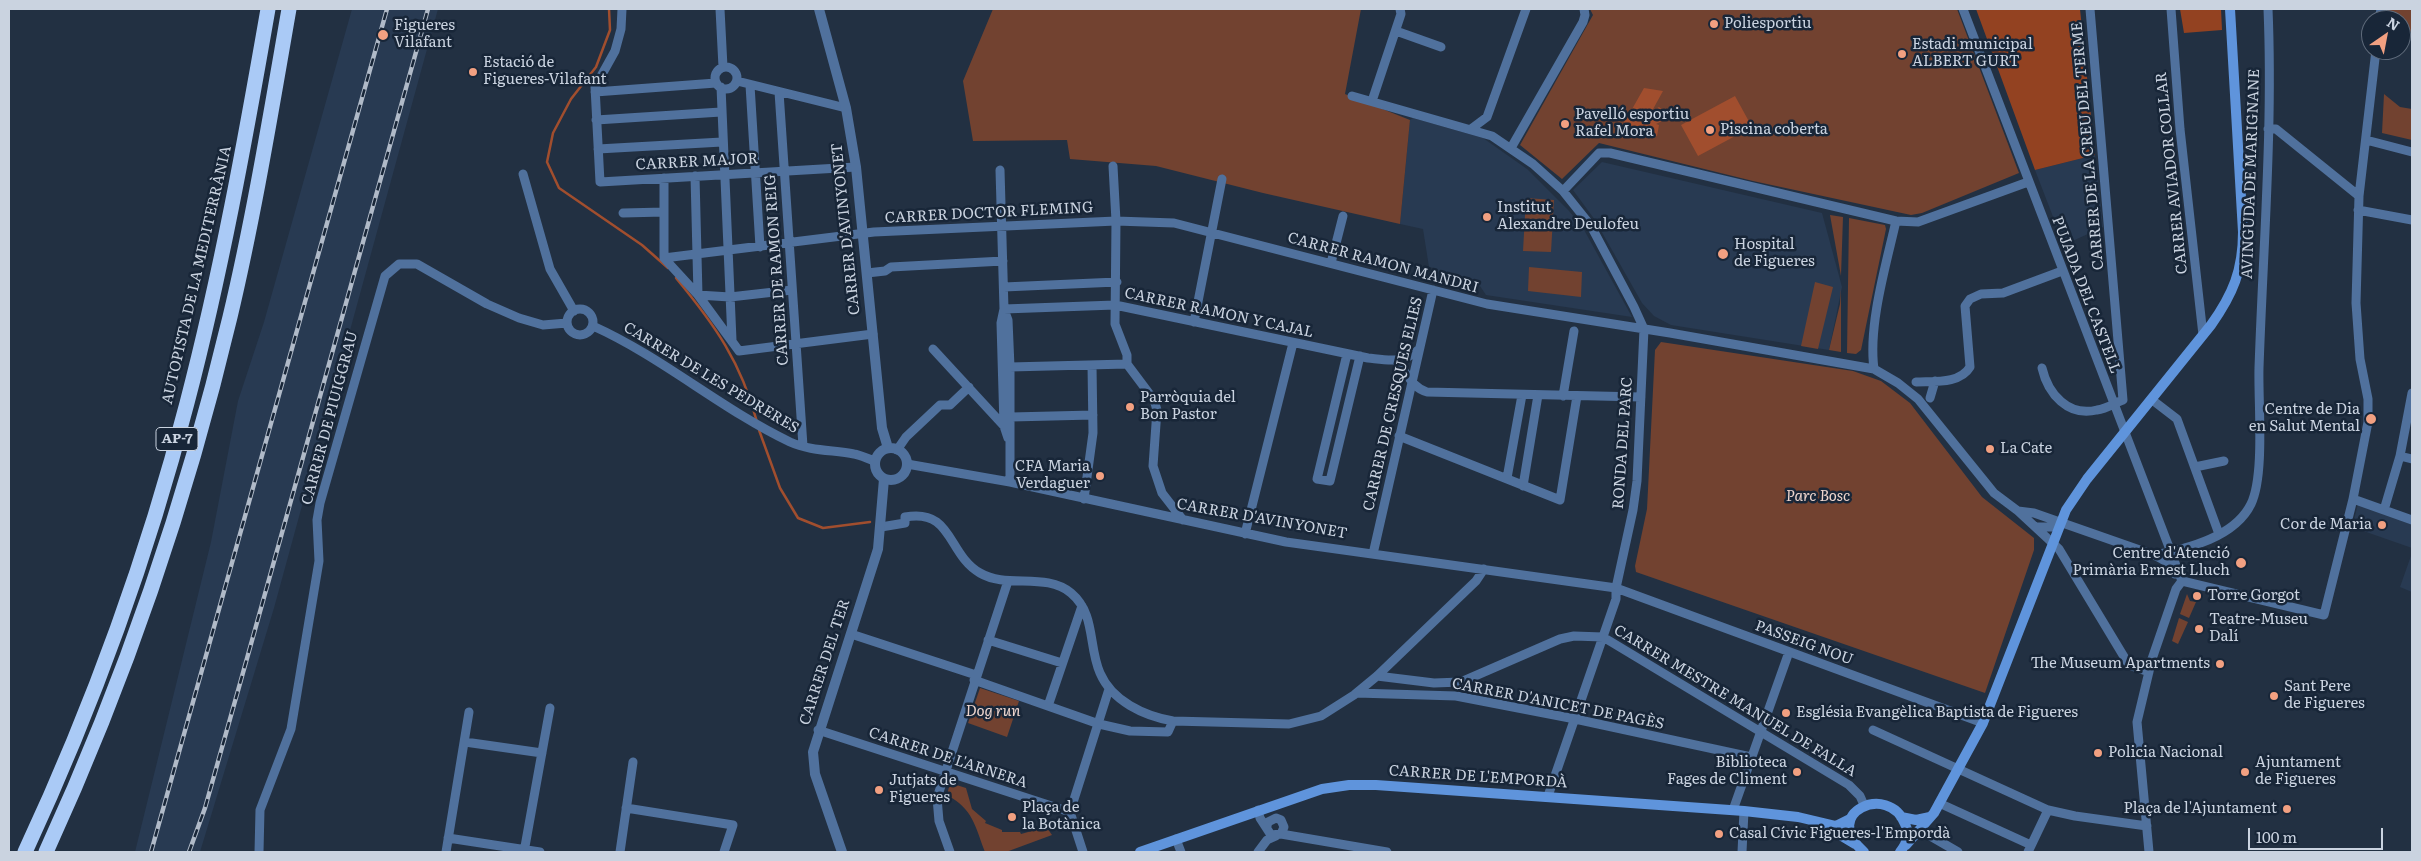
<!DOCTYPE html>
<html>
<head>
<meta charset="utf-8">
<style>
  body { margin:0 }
  #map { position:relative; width:2421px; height:861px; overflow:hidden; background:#223042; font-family:Literata,serif }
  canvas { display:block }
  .frame { position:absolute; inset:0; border:10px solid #cad3e0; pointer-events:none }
  .north { position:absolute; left:2361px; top:10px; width:50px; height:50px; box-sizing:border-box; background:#182638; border:1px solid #5f6b7b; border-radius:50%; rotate:33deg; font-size:14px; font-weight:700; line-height:20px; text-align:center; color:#cad3e0 }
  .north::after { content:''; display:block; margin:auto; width:18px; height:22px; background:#f2a081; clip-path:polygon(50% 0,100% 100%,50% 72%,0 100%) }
  .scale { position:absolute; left:2248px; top:828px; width:135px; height:22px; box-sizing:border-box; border:2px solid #cad3e0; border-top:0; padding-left:6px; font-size:15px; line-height:18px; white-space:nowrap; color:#cad3e0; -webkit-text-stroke:4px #182638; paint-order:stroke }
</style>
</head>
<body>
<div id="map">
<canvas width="2421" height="861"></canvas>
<div class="frame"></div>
<div class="north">N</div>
<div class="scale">100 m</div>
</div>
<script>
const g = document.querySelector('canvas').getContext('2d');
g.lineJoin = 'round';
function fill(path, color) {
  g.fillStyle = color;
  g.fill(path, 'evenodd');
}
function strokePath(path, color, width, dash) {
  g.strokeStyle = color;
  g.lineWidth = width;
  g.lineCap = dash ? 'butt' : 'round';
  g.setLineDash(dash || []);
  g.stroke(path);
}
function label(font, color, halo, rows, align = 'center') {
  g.font = font + ' Literata,serif';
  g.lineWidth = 5;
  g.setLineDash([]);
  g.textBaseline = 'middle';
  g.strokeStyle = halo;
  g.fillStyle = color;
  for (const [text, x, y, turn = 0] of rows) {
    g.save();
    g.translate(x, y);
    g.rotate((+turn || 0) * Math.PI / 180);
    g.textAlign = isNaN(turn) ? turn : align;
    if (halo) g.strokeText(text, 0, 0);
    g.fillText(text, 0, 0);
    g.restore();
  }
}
fill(new Path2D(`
  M352,9H438L274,608L200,852H135L211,542L238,401L264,322Z
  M1413,118L1483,138L1527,169L1569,211L1583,228L1632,317L1486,295L1480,286L1466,284L1464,289L1430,280L1434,268L1429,267L1423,229L1400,224L1410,120Z
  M2095,155L2103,227L2066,244L2065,240H2062L2035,170Z
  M1602,162L1822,213L1842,287L1829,350L1671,325L1654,316L1642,303L1595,220L1573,190Z
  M2358,504L2412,523V548L2352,527Z
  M2412,553V592L2400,587Z`), '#283a52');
fill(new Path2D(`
  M993,9H1361L1345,94L1410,120L1400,224L1263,193L1156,166L1070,159L1067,140L973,141L963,81Z
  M1590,9H1957L2019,173L1922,213L1911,215L1753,181L1599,143L1562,179L1520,145L1593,15Z
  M2388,9H2412V32L2401,30V20H2387Z
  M2384,94L2400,107L2412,109V140L2382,133Z
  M1526,198L1554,200L1551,252L1523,251Z
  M1830,215L1843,217L1841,276Z
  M1849,218L1885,225L1886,229L1861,350L1856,354L1847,353Z
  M1529,267L1582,272L1581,297L1528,291Z
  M1815,282L1833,287L1818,349L1801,346Z
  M1841,288V352L1829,350L1840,304Z
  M1661,342L1853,371L1881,381L1910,403L1982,497L2034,538V550L1985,693L1636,572L1635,566L1647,509L1655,350Z
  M2187,594L2190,601L2196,602L2189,618L2180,614Z
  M2179,618L2188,622L2178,644L2172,641Z
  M980,688L1019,701L1007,737L968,723Z
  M950,783L966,788L972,809L986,821L985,823L1002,830V832H1020L1021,834L1039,829L1045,825L1052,835L1006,852H985C975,826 973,809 947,795Z`), '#724230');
fill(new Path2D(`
  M1976,9H2080L2095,155L2035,170Z
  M2180,9H2221L2222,30L2184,33Z`), '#934221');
fill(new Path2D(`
  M1644,88L1663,91L1652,111L1659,107L1670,117L1656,124L1659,125L1657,136L1623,128L1625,118H1627Z
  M1735,96L1752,127L1698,156L1681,125Z`), '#a14e2e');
strokePath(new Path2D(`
  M609,9L610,30L596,67L571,99L553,133L547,162L559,188L642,245L668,268
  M676,278C715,325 741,362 757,422
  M759,430L780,488L798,518L823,528L870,522`), '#a14e2e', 2.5);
strokePath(new Path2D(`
  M622,9L621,29L615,51L595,87L600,182L856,167
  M720,9L723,67
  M1963,9L2182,581
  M2171,9L2180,129L2203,335
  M2379,20L2381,9
  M1396,31L1441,47
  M715 78a11 11 0 1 1 22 0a11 11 0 1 1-22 0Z
  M737,81L846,108
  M750,85L760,247
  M721,87L732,340
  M595,92L716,83
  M779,92L803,446
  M1352,96L1492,136L1533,164L1563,191L1591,226L1634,307L1644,329L1637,481L1633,510L1616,588V599L1548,796
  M1372,101L1401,14L1400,9
  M596,120L721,112
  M1471,129L1487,117L1526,9
  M2268,129H2276L2359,196
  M2366,140L2412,152
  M1511,148L1583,22L1585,15L1584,9
  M598,149L722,142
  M1113,166L1116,221L1115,324L1127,355V364L1154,400L1157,410L1153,466L1162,493L1183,520
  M1000,170L1004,309L1001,323L1004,426L1008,438
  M523,174L550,269L574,311
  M695,176L698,295L730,297L792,290
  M664,178V258
  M1563,191L1599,153H1610L1896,221L1918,222L2028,182
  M2358,210L2412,220
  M623,213L664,212
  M664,258L874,232L1116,221L1174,223L1487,304L1670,333L1874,369L1898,383L1918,399L1994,493L2018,511L2059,549L2129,665L2149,672
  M664,258L698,295L739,351L873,334
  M1331,263L1343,216
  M867,273L885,271L891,267L1003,261
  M1004,287L1117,282
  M567 322a13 13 0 1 1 26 0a13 13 0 1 1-26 0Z
  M1004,309L1115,305L1368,358C1387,360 1403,364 1418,350
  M1005,312L1008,320L1010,367V482
  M1194,322L1222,179
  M593,326C662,357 721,409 790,442C810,451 833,450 854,454C861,455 868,459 875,461
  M933,349L1004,426
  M1347,354L1317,479L1330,481L1360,356
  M1396,361C1407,372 1412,388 1427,392L1641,397
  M1010,367L1127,364
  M2042,368C2048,394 2068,417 2097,410C2106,409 2115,403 2123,400L2090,9
  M1874,369C1868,325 1886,265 1896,221
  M1916,382C1934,381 1960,384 1970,367L1965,306L1970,299L1981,294L2003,293L2062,271
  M1563,396L1574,331
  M1930,398L1935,381
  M2151,399L2177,419L2219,534
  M1011,417L1093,415
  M1399,436L1560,500L1577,396
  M897,450L906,437L940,405H950L969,387
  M2400,456L2412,459
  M907,464L1010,482L1286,542L1616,588L1983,723
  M2195,467L2224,461
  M1507,478L1522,395
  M1523,486L1538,395
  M1084,499L1093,433L1092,365
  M2353,499L2412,520
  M2384,510L2400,456L2412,393
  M2018,511L2034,513L2154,555C2188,549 2235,537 2251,504C2265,475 2258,403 2259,368C2263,249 2273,128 2268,9
  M881,527L905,523V517C953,508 947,554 980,573C1007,589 1046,572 1071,593C1096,614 1088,646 1100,673C1112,701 1144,716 1173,721L1289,724L1321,716L1354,695L1377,676L1476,581L1484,569
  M2037,527H2052L2060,522
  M1245,534L1293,343
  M1373,554L1433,290
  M2154,555C2164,560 2171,564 2175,574
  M2182,581L2324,615L2353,499L2368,422V399L2360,359L2356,303L2359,196L2376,50
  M851,634L976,675
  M988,640L1062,663
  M1377,676L1434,683L1461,682L1560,639L1574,636L1603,637L1849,785L1860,796L1864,805
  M974,680L1099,724L1130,731L1168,732L1173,721
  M1357,693L1456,696L1575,719L1751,757
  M1048,706L1082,606
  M818,730L1070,812
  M1873,730L2048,810L2075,816L2147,826
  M465,742L542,753
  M1939,803L2031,845
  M626,808L733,825L724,852
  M1258,810L1260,818L1271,835L1281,834L1284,827L1281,820L1276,818L1268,822L1267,826
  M1733,810L1789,652
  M1920,830L1958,852
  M1281,834L1387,852
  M448,838L540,852
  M1176,839L1181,852
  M259,852L260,810L291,729L319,561L317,520L320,503L385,276L399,264H417L487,304L519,318L543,325L567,323
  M446,852L469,712
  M524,852L550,708
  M620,852L633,762
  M950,852L939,821L937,798L1008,581
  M1083,852L1070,812L1109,689
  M1258,852L1267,840L1276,836
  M1742,852L1744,811
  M2028,852L2048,810
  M2149,852L2137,722L2152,659L2176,589L2182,581`), '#50719d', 9);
strokePath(new Path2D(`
  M819,9L846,108L856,167L882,428L888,448
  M875 464a16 16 0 1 1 32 0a16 16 0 1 1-32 0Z
  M842,852L815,774L813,752L878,549L884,479`), '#50719d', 10);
strokePath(new Path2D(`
  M1901,817L1916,820L1930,817
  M1825,826L1855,844
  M1906,845L1934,813L1983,723L2066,510L2087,479L2211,325C2233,294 2243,270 2243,232L2230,9
  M1140,852L1322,789L1349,785H1376L1744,811L1798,817L1836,826L1850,819
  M1864,852C1819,813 1889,782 1905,824C1910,835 1907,843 1900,852`), '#5f94dc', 10);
strokePath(new Path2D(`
  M25,852C92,708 147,558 187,403C221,273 245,141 268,9
  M46,852C125,680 186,502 230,317C254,216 271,112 289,9`), '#aacaf6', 15);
const rail = new Path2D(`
  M151,852L387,9
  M189,852L205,808L239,687L428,9`);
strokePath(rail, '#b0bac8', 4.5);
strokePath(rail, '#182638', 2.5, [8]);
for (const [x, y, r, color] of [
  [1714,24,5,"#f2a081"],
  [383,35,6,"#f2a081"],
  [1902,54,5,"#f2a081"],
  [473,72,5,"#f2a081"],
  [1565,124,5,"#f2a081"],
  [1710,130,5,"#f2a081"],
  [1487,217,5,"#f2a081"],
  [1723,254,6,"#f2a081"],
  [1130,407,5,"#f2a081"],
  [2371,419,6,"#f2a081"],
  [1990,449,5,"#f2a081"],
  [1100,476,5,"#f2a081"],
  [2382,525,5,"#f2a081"],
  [2241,563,6,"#f2a081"],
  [2197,596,5,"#f2a081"],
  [2199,629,5,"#f2a081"],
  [2220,664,5,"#f2a081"],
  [2274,696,5,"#f2a081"],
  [1786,713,5,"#f2a081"],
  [2098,753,5,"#f2a081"],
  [1797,772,5,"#f2a081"],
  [2245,772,5,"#f2a081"],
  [879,790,5,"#f2a081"],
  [2287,809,5,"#f2a081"],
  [1012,817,5,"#f2a081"],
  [1719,834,5,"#f2a081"]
]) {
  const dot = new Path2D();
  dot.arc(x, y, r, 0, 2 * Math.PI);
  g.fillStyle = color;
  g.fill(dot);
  strokePath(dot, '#182638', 2);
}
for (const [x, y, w] of [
  [177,439,42]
]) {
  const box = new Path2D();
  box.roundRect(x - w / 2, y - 11.5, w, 23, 4);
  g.fillStyle = '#182638';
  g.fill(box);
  strokePath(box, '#cad3e0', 1);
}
label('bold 14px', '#cad3e0', null, [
  ["AP-7",177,439]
]);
label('15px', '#cad3e0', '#182638', [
  ["Poliesportiu",1724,24],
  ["Figueres",394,26],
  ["Vilafant",394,43],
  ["Estadi municipal",1912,45],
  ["ALBERT GURT",1912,62],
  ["Estació de",483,63],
  ["Figueres-Vilafant",483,80],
  ["Pavelló esportiu",1575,115],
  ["Rafel Mora",1575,132],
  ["Piscina coberta",1720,130],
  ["Institut",1497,208],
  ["Alexandre Deulofeu",1497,225],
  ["Hospital",1734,245],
  ["de Figueres",1734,262],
  ["Parròquia del",1140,398],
  ["Bon Pastor",1140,415],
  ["Centre de Dia",2360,410,"right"],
  ["en Salut Mental",2360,427,"right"],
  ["La Cate",2000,449],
  ["CFA Maria",1090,467,"right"],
  ["Verdaguer",1090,484,"right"],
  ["Cor de Maria",2372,525,"right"],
  ["Centre d'Atenció",2230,554,"right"],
  ["Primària Ernest Lluch",2230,571,"right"],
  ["Torre Gorgot",2207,596],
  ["Teatre-Museu",2209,620],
  ["Dalí",2209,637],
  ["The Museum Apartments",2210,664,"right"],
  ["Sant Pere",2284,687],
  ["de Figueres",2284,704],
  ["Església Evangèlica Baptista de Figueres",1796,713],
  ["Policia Nacional",2108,753],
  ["Biblioteca",1787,763,"right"],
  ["Fages de Climent",1787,780,"right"],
  ["Ajuntament",2255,763],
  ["de Figueres",2255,780],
  ["Jutjats de",889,781],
  ["Figueres",889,798],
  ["Plaça de",1022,808],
  ["la Botànica",1022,825],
  ["Plaça de l'Ajuntament",2277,809,"right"],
  ["Casal Cívic Figueres-l'Empordà",1729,834]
], 'left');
label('15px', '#cad3e0', '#182638', [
  ["CARRER DE LA CREU DEL TERME",2088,146,-95],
  ["CARRER MAJOR",697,162,-3],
  ["CARRER AVIADOR COLLAR",2172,173,-96],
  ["AVINGUDA DE MARIGNANE",2251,174,-88],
  ["CARRER DOCTOR FLEMING",989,213,-3],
  ["CARRER D'AVINYONET",846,229,-96],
  ["CARRER RAMON MANDRI",1383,263,15],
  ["CARRER DE RAMON REIG",777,270,-94],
  ["AUTOPISTA DE LA MEDITERRÀNIA",197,275,-77],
  ["PUJADA DEL CASTELL",2086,295,69],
  ["CARRER RAMON Y CAJAL",1219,313,12],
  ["CARRER DE LES PEDRERES",711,378,31],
  ["CARRER DE CRESQUES ELIES",1393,404,-77],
  ["CARRER DE PIUIGGRAU",330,418,-75],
  ["RONDA DEL PARC",1623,443,-86],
  ["CARRER D'AVINYONET",1262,519,10],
  ["PASSEIG NOU",1804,643,20],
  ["CARRER DEL TER",825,662,-72],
  ["CARRER MESTRE MANUEL DE FALLA",1735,701,31],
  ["CARRER D'ANICET DE PAGÈS",1558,704,11],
  ["CARRER DE L'ARNERA",948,758,18],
  ["CARRER DE L'EMPORDÀ",1478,777,4]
]);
label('italic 15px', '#efd6ce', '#182638', [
  ["Parc Bosc",1818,497],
  ["Dog run",993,712]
]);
</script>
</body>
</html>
